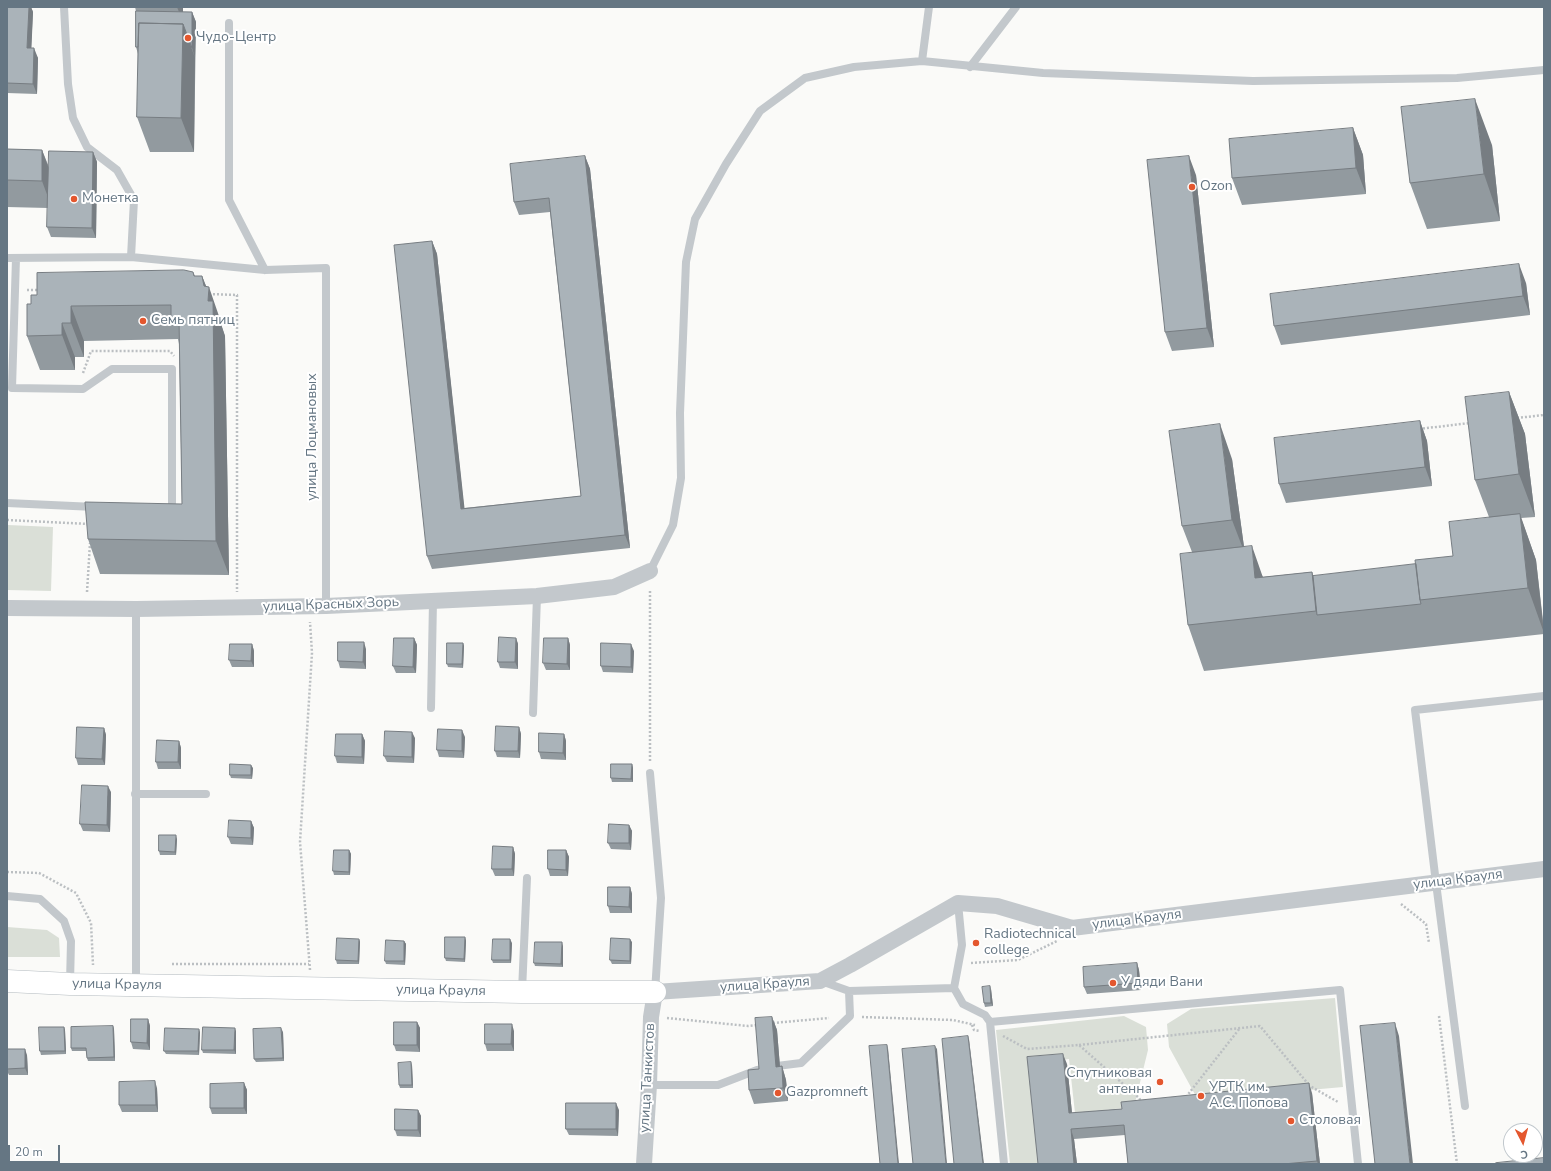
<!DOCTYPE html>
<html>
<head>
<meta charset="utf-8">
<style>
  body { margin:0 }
  #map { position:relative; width:1551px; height:1171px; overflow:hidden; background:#fafaf8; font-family:"Nunito Sans",sans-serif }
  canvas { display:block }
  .frame { position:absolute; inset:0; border:8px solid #657683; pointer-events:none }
  .north { position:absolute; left:1503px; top:1123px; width:40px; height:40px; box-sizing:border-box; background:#fff; border:1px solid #c1c8cd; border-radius:50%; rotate:174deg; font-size:11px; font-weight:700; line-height:16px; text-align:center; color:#657683 }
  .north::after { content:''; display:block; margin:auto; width:14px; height:18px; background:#e4572e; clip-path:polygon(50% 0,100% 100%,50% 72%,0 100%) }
  .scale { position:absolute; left:8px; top:1145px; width:52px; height:18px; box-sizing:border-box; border:2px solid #657683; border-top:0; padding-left:5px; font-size:12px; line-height:14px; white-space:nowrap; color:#657683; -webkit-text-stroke:3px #fff; paint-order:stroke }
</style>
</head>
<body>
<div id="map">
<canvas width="1551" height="1171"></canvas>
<div class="frame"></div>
<div class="north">С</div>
<div class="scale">20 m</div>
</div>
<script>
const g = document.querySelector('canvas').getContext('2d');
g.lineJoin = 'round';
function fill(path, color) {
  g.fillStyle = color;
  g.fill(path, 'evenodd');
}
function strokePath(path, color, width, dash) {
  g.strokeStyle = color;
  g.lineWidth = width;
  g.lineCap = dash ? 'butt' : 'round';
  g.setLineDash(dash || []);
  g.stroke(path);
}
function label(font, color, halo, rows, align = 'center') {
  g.font = font + ' "Nunito Sans",sans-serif';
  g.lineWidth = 4;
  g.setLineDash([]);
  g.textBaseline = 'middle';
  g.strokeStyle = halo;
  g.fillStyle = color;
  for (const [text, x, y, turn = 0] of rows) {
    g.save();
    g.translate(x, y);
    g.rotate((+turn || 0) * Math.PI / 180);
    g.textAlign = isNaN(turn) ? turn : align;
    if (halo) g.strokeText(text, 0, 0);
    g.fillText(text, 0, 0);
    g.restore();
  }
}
fill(new Path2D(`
  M8,525L53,527L51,591L7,590Z
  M7,927L47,930L59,938L60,957H7Z
  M1335,998L1343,1087L1198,1100L1169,1047L1167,1024L1191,1009Z
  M1124,1016L1146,1027L1148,1050L1134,1107L1075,1113L1069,1059L1028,1064L1039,1164H1010L996,1030Z`), '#dadfd7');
const secondary = new Path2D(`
  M7,981L70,984L522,992H655`);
strokePath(secondary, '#b3babf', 23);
strokePath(new Path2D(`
  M27,290H40
  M209,294L237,295V592
  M83,373L91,351H170L174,356
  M1517,418L1544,415
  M1419,429L1470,423
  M7,520L89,524
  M87,592L90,543
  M650,761V591
  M7,872L39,873L76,893L91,923L93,965
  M1401,904L1426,924L1429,943
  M971,963L1018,960L1057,941
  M172,964H309
  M310,970L300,842L312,653L310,622
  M1439,1016L1457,1164
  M862,1017L953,1020L975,1025
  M667,1018L748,1026L758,1025
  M773,1023L829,1018
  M972,1025L974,1030L980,1031
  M1003,1036L1027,1049L1079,1045L1139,1098L1142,1103
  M1079,1045L1260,1026L1309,1085
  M1308,1087L1310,1086L1338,1102
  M1186,1097L1240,1028`), '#bbbfc2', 2.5, [2, 2]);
strokePath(new Path2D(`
  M64,7L68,84L73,118L87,147L117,170L134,200L131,257
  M229,23V200L265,270
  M922,61L929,7
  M970,67L1016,7
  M7,258L131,257L265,270L326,268V606
  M16,258L12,388L83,389L112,369H172V510H168
  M7,503L95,507
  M650,571L673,525L681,478L680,413L686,262L695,219L726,164L760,111L805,78L854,67L922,61L1043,73L1253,81L1457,78L1544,70
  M431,708L433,601
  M533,713L537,596
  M650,773L661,898L655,992
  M135,794H206
  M7,896L40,899L64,921L71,941L70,983
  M958,903L962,945L954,988L963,1004L985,1015L990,1022L1004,1164
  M821,981L849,991L954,988
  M136,984V609
  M522,991L527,878
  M990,1022L1340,990L1358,1164
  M769,1067L801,1063L850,1016L849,991
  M649,1085H718L757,1070
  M1465,1106L1436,883L1415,710L1544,696`), '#c3c8cc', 8);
strokePath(new Path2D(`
  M7,608L136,609L326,606L537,596L614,587L650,571
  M644,1164L649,1085L651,1017L655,992L820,981L850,965L958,903L997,906L1072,928L1544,869`), '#c3c8cc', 16);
strokePath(secondary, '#fff', 22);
fill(new Path2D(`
  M7,7H31L33,12L31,48L38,58L37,94L7,93Z
  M135,7H183V12H192L196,22L194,152H150L137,117L138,54L136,47V11Z
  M1353,128L1363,155L1366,194L1242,205L1232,178Z
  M1492,145L1500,221L1427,229L1410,183Z
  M7,149L42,150L49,167L93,152L97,162L96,238L51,237L47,227L48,208L7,207Z
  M585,156L590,169L630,548L432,569L427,556L432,241L437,254L464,508L581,496L550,212L519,215L514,202Z
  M1196,175L1214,347L1172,351L1165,332Z
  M193,272L195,276H202L221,322V324L225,336L229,575L100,574L88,539L182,504L179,344L178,339L84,341V357H75V370H40L27,336L31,304L37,295Z
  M1526,283L1530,315L1281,345L1274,326Z
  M1509,392L1525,434L1535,517L1521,518L1536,560L1544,629V634L1204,671L1188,625L1192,552L1182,526L1232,459L1244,547L1263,577L1312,572L1313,576L1416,564L1453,556L1489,517L1475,480Z
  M1420,421L1427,441L1432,486L1286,503L1279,484Z
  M414,638L417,645L416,673H396L393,666Z
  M516,638L518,644V669L500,668L498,662Z
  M568,638L570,645V670H546L543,663Z
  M463,643L464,646L463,668L448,667L447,664Z
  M252,644L254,651V667H232L229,660Z
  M366,649V669L340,668L338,661Z
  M634,651L633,673L603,672L601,666Z
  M519,727L521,734L520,758L497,757L495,751Z
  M104,728L106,735L105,765H78L76,758Z
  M362,734L365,741L364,764L337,763L335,756Z
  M564,734L566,741V760L541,759L539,752Z
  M465,737L464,758L439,757L437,750Z
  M415,738L414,763L387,762L384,756Z
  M179,741L181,748V769H158L156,762Z
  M632,764L633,768V782H612L611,778Z
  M253,768L252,779L231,778L230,775Z
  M111,792L110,832L83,831L80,824Z
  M251,821L254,828L253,845L231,844L228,837Z
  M629,825L632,831L631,850L611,849L608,843Z
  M177,839L176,855H160L159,851Z
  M513,847L515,854L514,876H495L492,869Z
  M349,850L351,854L350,875H334L333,871Z
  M566,850L569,857L568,876H550L548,869Z
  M630,887L632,894V913H610L608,906Z
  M465,937L466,941L465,962L446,961L445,958Z
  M359,939L360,942L359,964H337L336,960Z
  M404,941L406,944L405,965L386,964L385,961Z
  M632,942L631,964H612L610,960Z
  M512,943L511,963H493L492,960Z
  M563,946V967L535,966L534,963Z
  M1137,963L1139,970L1141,990L1087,994L1084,987Z
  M991,989L993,1006L985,1007L984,1003Z
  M772,1017L777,1030L780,1067L782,1066L786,1080L788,1101L754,1104L749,1090L759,1069Z
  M148,1019L150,1026V1050L133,1049L131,1042Z
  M417,1022L420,1028V1052L396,1051L394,1045Z
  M113,1026L114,1029L115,1061H88L87,1058L86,1051H72L71,1048Z
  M64,1027L65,1030L66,1054L41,1055L40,1051Z
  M236,1031V1054L203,1053L202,1050Z
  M514,1031V1051H487L485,1044Z
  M200,1032L199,1055L166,1054L164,1051Z
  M283,1032L284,1061L256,1062L254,1059Z
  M7,1049L27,1055L28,1075H9L7,1071Z
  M1067,1064L1072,1113L1312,1093L1320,1164H1128L1125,1135L1074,1139L1077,1164H1038Z
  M412,1065L413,1088H400L399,1085Z
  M244,1083L247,1090V1114H212L210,1108Z
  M157,1088L158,1112H122L119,1105Z
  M418,1110L421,1116V1137L397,1136L395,1130Z
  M619,1110L618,1136L569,1135L566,1129Z`), '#929a9f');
fill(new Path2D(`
  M29,7H31L33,12L31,58L27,48Z
  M177,7H183V22Z
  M192,12L196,22L195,58L192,48Z
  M183,24L195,58L194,152L181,118Z
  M34,48L38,58L37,94L33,84Z
  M1475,99L1492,145L1500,221L1484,174Z
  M1353,128L1363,155L1366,194L1356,168Z
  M42,150L52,177V208L42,181Z
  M93,152L97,162L96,238L92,228Z
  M585,156L590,169L630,548L625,535Z
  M1189,156L1196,175L1214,347L1207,328Z
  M432,241L437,254L466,522L461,509Z
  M1519,264L1526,283L1530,315L1523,296Z
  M202,276L209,294V287L221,322V324L225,336L229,575L216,541L204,286Z
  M71,306L84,341V357L71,323Z
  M62,323L75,357V370L62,335Z
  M1509,392L1525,434L1535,517L1519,474Z
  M1420,421L1427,441L1432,486L1425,467Z
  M1220,424L1232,459L1245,554L1232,520Z
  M1520,514L1536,560L1544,633L1528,588Z
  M1252,546L1268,592L1255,578Z
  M1312,572L1327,614L1317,615L1316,611Z
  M414,638L417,645L416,673L413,667Z
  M516,638L518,644V669L515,662Z
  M568,638L570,645V670L567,664Z
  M364,642L366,649V669L363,662Z
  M463,643L464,646L463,668L462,664Z
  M252,644L254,651V667L251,661Z
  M631,644L634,651L633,673L631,667Z
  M519,727L521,734L520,758L518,751Z
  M104,728L106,735L105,765L102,759Z
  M462,730L465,737L464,758L462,751Z
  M412,732L415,738L414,763L412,757Z
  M362,734L365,741L364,764L362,757Z
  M564,734L566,741V760L563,753Z
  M179,741L181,748V769L178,762Z
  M632,764L633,768V782L631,779Z
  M251,765L253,768L252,779L251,775Z
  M108,786L111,792L110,832L107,825Z
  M251,821L254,828L253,845L251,838Z
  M629,825L632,831L631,850L629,843Z
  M176,835L177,839L176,855L175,852Z
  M513,847L515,854L514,876L512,869Z
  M349,850L351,854L350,875L349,872Z
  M566,850L569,857L568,876L566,870Z
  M630,887L632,894V913L629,907Z
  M465,937L466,941L465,962L464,959Z
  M359,939L360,942L359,964L358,961Z
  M510,939L512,943L511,963L510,960Z
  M630,939L632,942L631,964L630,961Z
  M404,941L406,944L405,965L404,961Z
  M562,942L563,946V967L561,964Z
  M1137,963L1139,970L1141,990L1138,983Z
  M990,986L991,989L993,1006L991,1003Z
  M772,1017L777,1030L781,1080L776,1067Z
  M148,1019L150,1026V1050L147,1043Z
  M417,1022L420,1028V1052L417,1045Z
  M1395,1023L1399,1036L1413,1164H1410Z
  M512,1024L514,1031V1051L511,1044Z
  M113,1026L114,1029L115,1061L114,1057Z
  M64,1027L65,1030L66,1054L65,1051Z
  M235,1028L236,1031V1054L234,1050Z
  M281,1028L283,1032L284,1061L283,1058Z
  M199,1029L200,1032L199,1055L198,1051Z
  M968,1036L969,1039L984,1164H983Z
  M887,1045L888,1048L899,1164H898Z
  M935,1046L937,1049L947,1164H946Z
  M25,1049L27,1055L28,1075L25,1068Z
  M1063,1054L1067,1064L1073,1123L1069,1113Z
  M411,1062L412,1065L413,1088L412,1085Z
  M782,1066L786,1080L788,1101L783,1088Z
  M155,1081L157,1088L158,1112L156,1105Z
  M244,1083L247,1090V1114L244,1108Z
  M1309,1083L1312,1093L1320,1164H1318L1317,1161Z
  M616,1103L619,1110L618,1136L616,1129Z
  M418,1110L421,1116V1137L418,1130Z
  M1071,1129L1074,1139L1077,1164H1074Z`), '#777d82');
const building = new Path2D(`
  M7,7H29L27,48H34L33,84L7,83Z
  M136,11L192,12V48L183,24L139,23L138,47H136Z
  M139,23L183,24L181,118L137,117Z
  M1475,99L1484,174L1410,183L1401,107Z
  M1353,128L1356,168L1232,178L1229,139Z
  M7,149L42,150V181L7,180Z
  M49,151L93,152L92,228L47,227Z
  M585,156L625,535L427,556L394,245L432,241L461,509L581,496L549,198L514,202L510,164Z
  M1189,156L1207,328L1165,332L1147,160Z
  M1519,264L1523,296L1274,326L1270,294Z
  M184,270L193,272L194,276H202L204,286L209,287L208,301H213L216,541L88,539L85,502L182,504L179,320H171V305L71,306V323H62V335L27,336V304H31V295H37V273Z
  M1509,392L1519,474L1475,480L1465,397Z
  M1420,421L1425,467L1279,484L1274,438Z
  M1220,424L1232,520L1182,526L1169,431Z
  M1520,514L1528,588L1420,600L1415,560L1453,556L1449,522Z
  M1252,546L1255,578L1312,572L1316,611L1188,625L1180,554Z
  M1416,564L1420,600L1421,604L1317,615L1313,576Z
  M499,637L516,638L515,662H498Z
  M394,638H414L413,667L393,666Z
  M544,638H568L567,664L543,663Z
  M338,642H364L363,662L338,661Z
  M447,643H463L462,664H447Z
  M601,643L631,644V667L601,666Z
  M230,644H252L251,661L229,660Z
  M496,726L519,727L518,751H495Z
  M77,727L104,728L102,759L76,758Z
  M438,729L462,730V751L437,750Z
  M385,731L412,732V757L384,756Z
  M539,733L564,734L563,753L539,752Z
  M336,734H362V757L335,756Z
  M157,740L179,741L178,762H156Z
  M230,764L251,765V775H230Z
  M611,764H632L631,779L611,778Z
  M82,785L108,786L107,825L80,824Z
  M229,820L251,821V838L228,837Z
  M609,824L629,825V843H608Z
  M159,835H176L175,852L159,851Z
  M493,846L513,847L512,869H492Z
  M334,850H349V872L333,871Z
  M548,850H566V870L548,869Z
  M608,887H630L629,907L608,906Z
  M445,937H465L464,959L445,958Z
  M337,938L359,939L358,961L336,960Z
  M611,938L630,939V961L610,960Z
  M493,939H510V960H492Z
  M386,940L404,941V961H385Z
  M535,942H562L561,964L534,963Z
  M1137,963L1138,983L1084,987L1083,967Z
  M990,986L991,1003H984L982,987Z
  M772,1017L776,1067L782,1066L783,1088L749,1090L748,1070L759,1069L755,1018Z
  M131,1019H148L147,1043L131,1042Z
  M394,1022H417V1045H394Z
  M1395,1023L1410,1164H1375L1360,1026Z
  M485,1024H512L511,1044H485Z
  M113,1026L114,1057L87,1058L86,1048H71V1027Z
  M39,1027H64L65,1051H40Z
  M203,1027L235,1028L234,1050H202Z
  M165,1028L199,1029L198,1051H164Z
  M281,1028L283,1058L254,1059L253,1029Z
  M968,1036L983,1164H954L942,1039Z
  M887,1045L898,1164H880L869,1046Z
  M935,1046L946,1164H913L902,1049Z
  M7,1049H25V1068L7,1069Z
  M1063,1054L1069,1113L1122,1109L1121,1102L1309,1083L1317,1161L1283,1164H1128L1124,1125L1071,1129L1074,1164H1038L1027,1057Z
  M411,1062L412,1085H399L398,1063Z
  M155,1081L156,1105H119V1082Z
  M244,1083V1108H210V1084Z
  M566,1103H616V1129H566Z
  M395,1109L418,1110V1130H395Z
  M1544,1158V1164H1497L1496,1163Z`);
fill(building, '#aab3b9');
strokePath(building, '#777d82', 1);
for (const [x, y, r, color] of [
  [188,38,4,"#e4572e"],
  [1192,187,4,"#e4572e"],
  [74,199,4,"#e4572e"],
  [143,321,4,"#e4572e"],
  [976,943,4,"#e4572e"],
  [1113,983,4,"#e4572e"],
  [1160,1082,4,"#e4572e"],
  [778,1093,4,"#e4572e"],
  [1201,1096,4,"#e4572e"],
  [1291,1121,4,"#e4572e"]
]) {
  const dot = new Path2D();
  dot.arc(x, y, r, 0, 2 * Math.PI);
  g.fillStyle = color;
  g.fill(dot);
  strokePath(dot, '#fff', 1.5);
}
label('14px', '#657683', '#fff', [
  ["Чудо-Центр",196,38],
  ["Ozon",1200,187],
  ["Монетка",82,199],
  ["Семь пятниц",151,321],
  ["Radiotechnical",984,935],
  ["college",984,951],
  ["У дяди Вани",1121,983],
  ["Спутниковая",1152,1074,"right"],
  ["антенна",1152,1090,"right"],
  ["УРТК им.",1209,1088],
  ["А.С. Попова",1209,1104],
  ["Gazpromneft",786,1093],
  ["Столовая",1299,1121]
], 'left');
label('14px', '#657683', '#fff', [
  ["улица Лоцмановых",313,437,-90],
  ["улица Красных Зорь",331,605,-2],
  ["улица Крауля",1458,880,-7],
  ["улица Крауля",1137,920,-7],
  ["улица Крауля",117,985,1],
  ["улица Крауля",765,985,-4],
  ["улица Крауля",441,991,1],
  ["улица Танкистов",648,1078,-87]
]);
</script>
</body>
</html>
